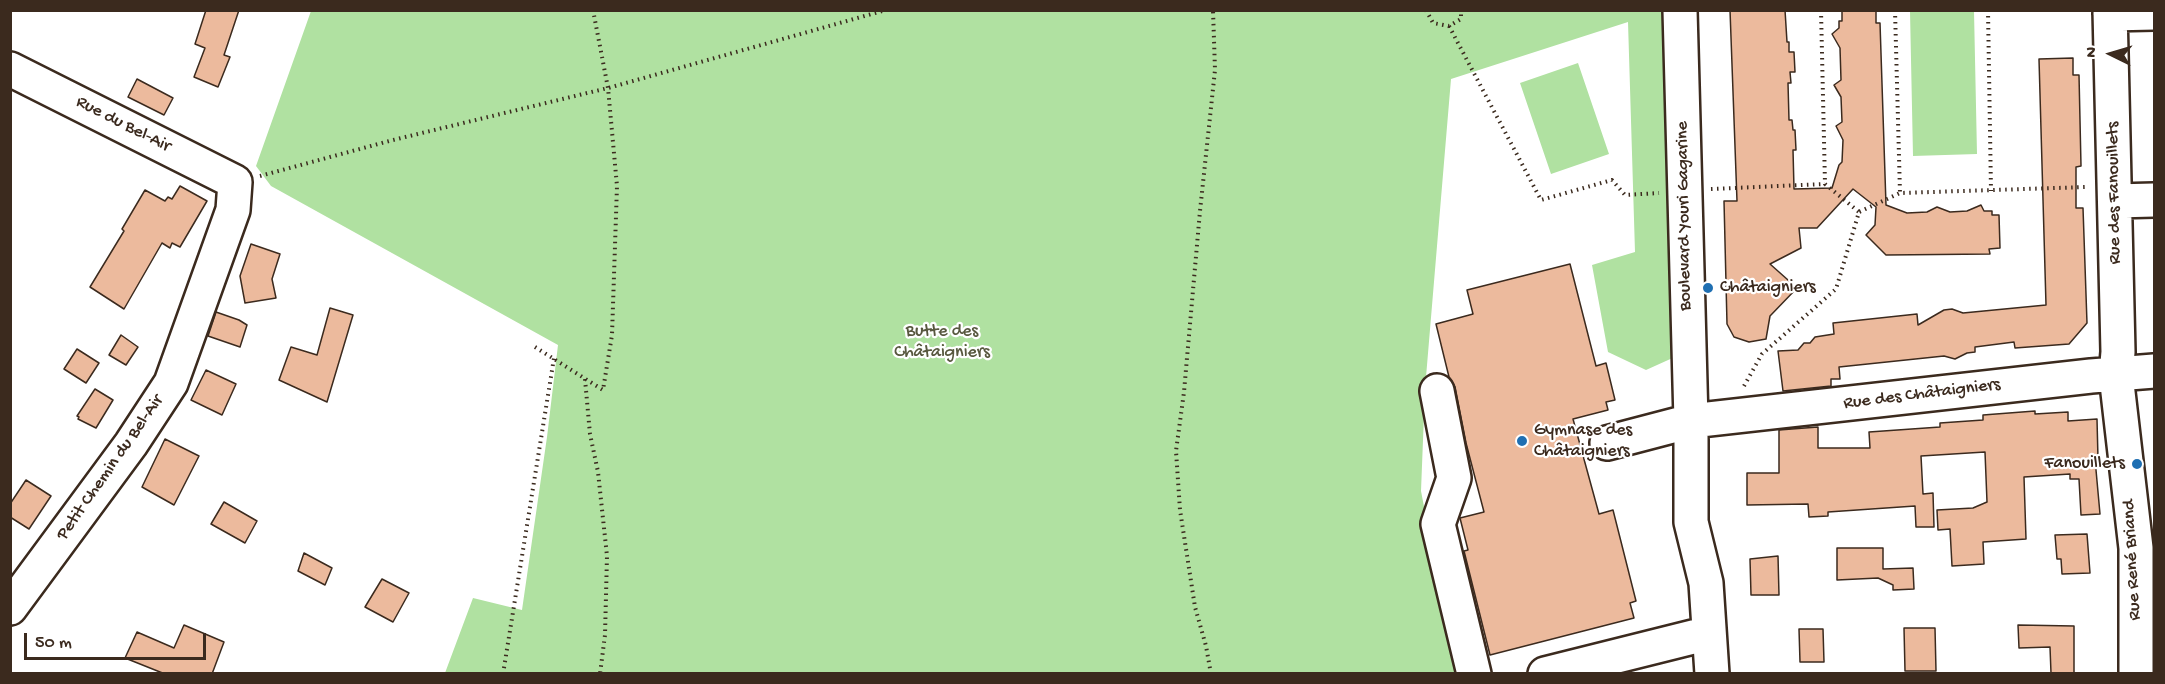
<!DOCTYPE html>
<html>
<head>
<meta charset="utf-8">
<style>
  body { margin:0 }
  #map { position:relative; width:2165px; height:684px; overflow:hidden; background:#fff; font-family:"Gochi Hand",sans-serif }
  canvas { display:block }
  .frame { position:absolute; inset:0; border:12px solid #3b2a1e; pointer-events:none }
  .north { position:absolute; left:2081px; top:24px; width:60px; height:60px; -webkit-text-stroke:4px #fff; paint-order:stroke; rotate:275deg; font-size:16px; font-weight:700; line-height:24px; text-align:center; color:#3b2a1e }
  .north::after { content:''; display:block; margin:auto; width:21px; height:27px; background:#3b2a1e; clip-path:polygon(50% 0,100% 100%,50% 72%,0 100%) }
  .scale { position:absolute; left:24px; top:633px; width:182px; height:27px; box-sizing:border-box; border:3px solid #3b2a1e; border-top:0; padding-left:8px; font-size:18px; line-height:21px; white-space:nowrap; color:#3b2a1e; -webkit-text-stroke:4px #fff; paint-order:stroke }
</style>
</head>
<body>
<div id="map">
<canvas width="2165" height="684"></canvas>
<div class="frame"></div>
<div class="north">N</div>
<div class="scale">50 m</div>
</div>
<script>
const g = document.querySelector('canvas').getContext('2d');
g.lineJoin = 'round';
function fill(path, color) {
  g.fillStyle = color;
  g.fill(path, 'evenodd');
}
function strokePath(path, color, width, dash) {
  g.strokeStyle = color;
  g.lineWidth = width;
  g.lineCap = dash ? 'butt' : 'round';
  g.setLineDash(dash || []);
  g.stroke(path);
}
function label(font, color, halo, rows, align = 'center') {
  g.font = font + ' "Gochi Hand",sans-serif';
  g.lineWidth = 4.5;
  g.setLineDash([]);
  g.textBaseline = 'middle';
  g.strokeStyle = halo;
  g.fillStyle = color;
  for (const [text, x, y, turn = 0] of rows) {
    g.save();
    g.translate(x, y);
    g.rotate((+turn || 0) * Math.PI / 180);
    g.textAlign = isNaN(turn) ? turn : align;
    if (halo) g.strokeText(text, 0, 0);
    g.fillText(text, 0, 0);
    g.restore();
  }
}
fill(new Path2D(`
  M311,11H1670L1677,356L1646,370L1608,352L1592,265L1635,252L1628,22L1451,79L1425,389L1421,491L1456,673H445L473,598L522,610L547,437L558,345L271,186L256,166Z
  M1910,11H1974L1977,154L1913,156Z
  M1578,63L1609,154L1551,174L1520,83Z`), '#b0e1a1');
const building = new Path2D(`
  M206,10H239L224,55L230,57L218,87L194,77L205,48L195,44Z
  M1730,10H1785L1787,42H1789V52H1794L1795,72H1790L1791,83H1788L1789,120H1792L1793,130H1795L1796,150H1793L1794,189L1832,188L1839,165L1842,162L1843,140L1836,126L1842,122L1841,97L1834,85L1841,80L1840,48L1832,34L1839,28V21H1842V10H1876V23H1880L1886,205L1907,213L1927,212L1937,207L1950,212L1967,211L1981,205L1984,211H1992V215H1999L2000,248L1989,249L1990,254L1886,255L1866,235L1875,225L1876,207L1853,189L1817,228H1799L1801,248L1770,264L1797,288L1770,316L1766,339L1749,342L1734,337L1727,324L1724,201H1737Z
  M2073,58V75H2079L2081,166L2076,167V208H2083L2087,323L2069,344L2015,348L2014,342L1975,347V352L1967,353L1955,359L1944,356L1839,367L1840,379H1831V386L1783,391L1778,351L1798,350L1804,343H1810L1815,337L1834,334L1833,323L1917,314L1918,325L1944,310L1952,309L1963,313L2046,305L2039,59Z
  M137,79L173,98L164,115L128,97Z
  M180,186L207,201L180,247L172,243L170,248L162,243L124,309L90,287L124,231L122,229L145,190L165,201L168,197L172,199Z
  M251,244L280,254L272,279L276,298L245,303L240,276Z
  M1570,264L1596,366L1606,363L1615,400L1606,402L1608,410L1573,419L1599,514L1613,510L1636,601L1630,603L1634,618L1490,655L1464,551L1468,550L1460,518L1484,512L1466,443L1455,387L1449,377L1436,324L1473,314L1467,290Z
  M330,308L353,315L327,402L279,380L291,347L317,355Z
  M216,312L239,320L247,325L240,347L208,336Z
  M121,335L138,347L126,365L109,355Z
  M77,349L99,363L86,383L64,369Z
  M206,370L236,384L222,415L191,400Z
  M95,389L113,400L96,428L78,419L79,417L77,416Z
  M2035,411V414L2068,412V421L2097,419L2098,459H2095L2100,514L2081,515L2079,479H2070V474L2024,477L2026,539L1983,542L1984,564L1952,566L1950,529L1938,530L1937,510L1973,508L1987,502L1985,452L1921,456L1923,494L1933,493L1934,527H1916L1915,506L1828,512V516L1809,517L1808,504L1747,505V473H1779V430L1818,427V448H1870L1869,432L1940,427V423L1983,420V415Z
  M165,439L199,456L174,505L142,487Z
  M26,480L51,496L29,529L10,517V504Z
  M224,502L257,521L245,543L211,524Z
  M2087,534L2090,573L2062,574L2061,559H2057L2055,535Z
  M1837,548H1883V569L1913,568L1914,589L1893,590V585L1878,578L1837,580Z
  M304,553L332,568L325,585L298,571Z
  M1778,556L1779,595H1751L1750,559Z
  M382,579L409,593L393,622L365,607Z
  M184,625L224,642L212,674H165L125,658L137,632L174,648Z
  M2018,625L2074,626V673H2051L2050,647L2019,648Z
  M1904,628H1935L1936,671H1905Z
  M1799,629H1823L1824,662H1800Z`);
fill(building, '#ecba9d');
strokePath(building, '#3b2a1e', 1.5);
const minor = new Path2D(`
  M1680,10L1691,421V522L1706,583L1712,674
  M2110,10L2118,352L2116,375L2136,548V674
  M2110,14L2154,13
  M10,69L235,182L233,210L171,383L131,444L10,608
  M2115,201L2154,200
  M1437,391L1454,478L1438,524L1474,674
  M1607,443L1691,421L2091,376L2154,371
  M1545,674L1709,633`);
strokePath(minor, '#3b2a1e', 38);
strokePath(new Path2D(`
  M1426,10L1433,23L1449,26L1461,19V10
  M1821,10L1825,184L1859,212
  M1895,10L1900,193
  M1988,10L1991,191
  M1449,26L1541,200L1612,180L1625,195L1659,193
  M260,176L393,140L608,88L886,10
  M1711,189L1825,184
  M535,347L603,390L612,335L617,186L608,88L593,10
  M585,379L590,434L598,472L607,556L605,635L600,674
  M1744,386L1762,354L1836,289L1859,212L1900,193L2087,187
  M503,674L554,358
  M1211,674L1206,646L1195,607L1180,510L1176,451L1184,392L1200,211L1215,70L1213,10`), '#3b2a1e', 4, [1.5, 4.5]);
strokePath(minor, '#fff', 33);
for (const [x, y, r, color] of [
  [1708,288,6,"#1f6fb2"],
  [1522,441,6,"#1f6fb2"],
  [2137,464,6,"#1f6fb2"]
]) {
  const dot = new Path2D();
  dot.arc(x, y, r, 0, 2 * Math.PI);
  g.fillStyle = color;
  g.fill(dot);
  strokePath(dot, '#fff', 2);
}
label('18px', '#3b2a1e', '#fff', [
  ["Rue du Bel-Air",123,125,27],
  ["Rue des Fanouillets",2115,193,-91],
  ["Boulevard Youri Gagarine",1685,216,-91],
  ["Rue des Châtaigniers",1922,395,-7],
  ["Petit Chemin du Bel-Air",111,468,-55],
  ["Rue René Briand",2133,560,-93]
]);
label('18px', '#3b2a1e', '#fff', [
  ["Châtaigniers",1720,288],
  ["Gymnase des",1534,431],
  ["Châtaigniers",1534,452],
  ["Fanouillets",2125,464,"right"]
], 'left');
label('18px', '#58583f', '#fff', [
  ["Butte des",942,332],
  ["Châtaigniers",942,353]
]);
</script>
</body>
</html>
